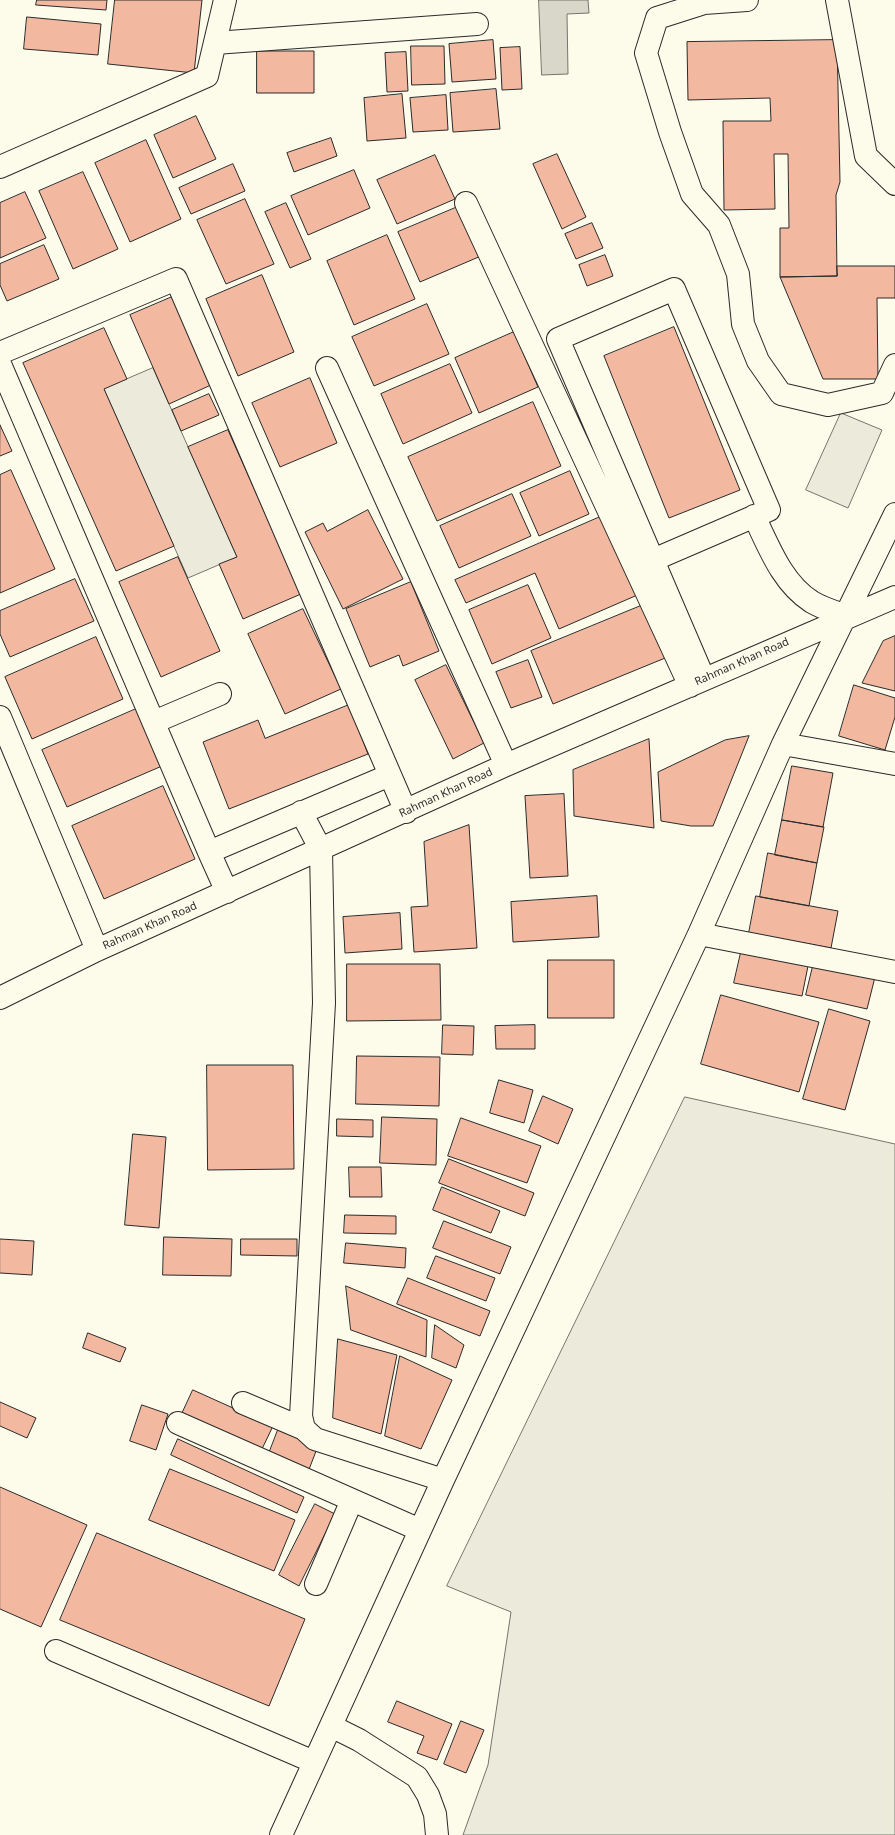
<!DOCTYPE html>
<html>
<head>
<meta charset="utf-8">
<style>
  body { margin:0 }
  canvas { display:block; background:#fdfbea }
</style>
</head>
<body>
<canvas width="895" height="1835"></canvas>
<script>
const g = document.querySelector('canvas').getContext('2d');
g.lineJoin = 'round';
function fill(path, color) {
  g.fillStyle = color;
  g.fill(path, 'evenodd');
}
function strokePath(path, color, width, dash) {
  g.strokeStyle = color;
  g.lineWidth = width;
  g.lineCap = dash ? 'butt' : 'round';
  g.setLineDash(dash || []);
  g.stroke(path);
}
function label(font, color, halo, rows, align = 'center') {
  g.font = font + ' "Noto Sans",sans-serif';
  g.lineWidth = 3;
  g.setLineDash([]);
  g.textBaseline = 'middle';
  g.strokeStyle = halo;
  g.fillStyle = color;
  for (const [text, x, y, turn = 0] of rows) {
    g.save();
    g.translate(x, y);
    g.rotate((+turn || 0) * Math.PI / 180);
    g.textAlign = isNaN(turn) ? turn : align;
    if (halo) g.strokeText(text, 0, 0);
    g.fillText(text, 0, 0);
    g.restore();
  }
}
const green = new Path2D(`
  M153,368L237,557L188,578L104,389Z
  M841,413L882,430L848,508L806,490Z
  M685,1097L895,1144V1835H463L488,1765L511,1612L447,1586Z`);
fill(green, '#ecebdb');
strokePath(green, '#74746e', 1);
const water = new Path2D(`
  M539,0H588L589,13L567,14L568,74L542,75Z`);
fill(water, '#d8d7c9');
strokePath(water, '#74746e', 1);
const building = new Path2D(`
  M37,0H107L106,10L36,5Z
  M115,0H202L194,73L108,64Z
  M27,17L101,24L98,55L24,49Z
  M493,40L496,79L452,82L449,44Z
  M837,40L840,182L836,195L837,276L780,277V228H789L788,154H774L775,209L724,210L723,121H771L770,98L688,100L687,42Z
  M411,46H444L445,84L412,85Z
  M520,47L522,89L502,90L500,48Z
  M257,51H314V93H257Z
  M406,52L408,91L387,92L385,53Z
  M496,89L500,129L453,132L450,93Z
  M402,94L406,138L367,141L364,98Z
  M446,95L448,130L413,132L410,98Z
  M196,116L216,159L173,178L154,135Z
  M331,138L337,156L294,172L287,153Z
  M146,140L181,219L130,242L95,163Z
  M557,154L586,217L562,229L533,164Z
  M435,155L455,199L397,224L377,180Z
  M233,164L245,191L191,214L179,188Z
  M354,170L370,208L308,235L291,196Z
  M83,172L118,249L73,269L39,191Z
  M25,192L46,238L0,258V203Z
  M245,199L274,264L226,284L197,220Z
  M286,203L311,259L290,268L265,212Z
  M460,206L481,256L420,282L398,232Z
  M592,223L603,248L576,259L565,234Z
  M387,235L415,299L354,325L327,261Z
  M44,245L59,279L7,301L0,285V264Z
  M605,255L613,276L587,286L579,265Z
  M837,266H895V298H877L878,379H823L780,277L837,276Z
  M262,275L294,352L238,376L206,299Z
  M172,297L211,385L169,404L130,315Z
  M427,304L449,354L374,386L352,337Z
  M674,327L740,490L669,518L604,356Z
  M104,328L127,379L104,389L174,546L116,571L23,363Z
  M514,332L538,387L479,413L455,358Z
  M450,364L472,413L403,444L381,394Z
  M310,378L337,443L280,467L252,403Z
  M209,394L219,415L181,431L172,410Z
  M533,402L561,466L437,521L408,457Z
  M0,425L12,451L0,456Z
  M228,430L301,594L243,619L219,564L237,557L188,447Z
  M11,470L55,569L0,593V475Z
  M570,471L589,514L539,536L520,493Z
  M512,494L531,536L459,568L440,526Z
  M368,510L403,579L343,609L305,532L323,523L327,531Z
  M607,514L642,593L559,629L535,573L466,603L455,580Z
  M178,557L220,651L161,677L119,582Z
  M75,579L94,621L10,657L0,634V611Z
  M411,582L439,651L403,666L399,655L370,667L346,609Z
  M528,585L551,638L492,664L469,610Z
  M648,603L670,656L553,704L531,651Z
  M303,609L341,689L285,714L248,634Z
  M895,636V691L862,683L883,641Z
  M96,637L123,699L32,739L5,677Z
  M528,660L542,697L511,708L496,672Z
  M446,665L484,743L453,759L415,680Z
  M854,685L895,698V717L885,750L839,736Z
  M349,705L368,754L229,809L203,742L258,720L265,738Z
  M136,709L162,766L67,807L42,750Z
  M749,736L713,826H691L661,821L658,772L725,740Z
  M649,739L654,828L574,816L573,770Z
  M792,766L833,773L823,827L782,820Z
  M163,786L195,859L104,899L72,826Z
  M564,794L568,876L530,878L525,796Z
  M782,820L824,827L817,863L775,855Z
  M469,825L477,948L414,952L411,907L428,906L424,842Z
  M768,853L817,863L809,906L760,897Z
  M597,896L599,937L513,942L511,902Z
  M756,896L838,911L831,948L749,933Z
  M400,913L402,949L345,953L343,917Z
  M742,948L809,961L802,996L734,983Z
  M548,960H614V1018H548Z
  M814,962L875,977L867,1009L806,995Z
  M347,964H440L441,1020L347,1021Z
  M721,995L819,1022L799,1092L701,1064Z
  M829,1009L870,1021L845,1110L803,1099Z
  M443,1025L474,1026L473,1055L442,1054Z
  M535,1025V1049H496L495,1026Z
  M357,1056L440,1057L439,1106L356,1104Z
  M207,1065H293L294,1169L208,1170Z
  M499,1080L533,1090L524,1123L490,1113Z
  M543,1096L573,1109L558,1144L529,1131Z
  M382,1117L437,1119L436,1165L380,1163Z
  M461,1118L541,1146L527,1183L448,1156Z
  M337,1119L373,1120V1137L337,1136Z
  M133,1134L166,1137L159,1228L125,1225Z
  M449,1159L534,1193L525,1216L439,1183Z
  M349,1167H381L382,1197H350Z
  M442,1187L500,1211L491,1233L433,1210Z
  M345,1215L396,1216V1234L344,1233Z
  M444,1221L511,1247L500,1274L433,1248Z
  M164,1237L232,1239L231,1276L163,1275Z
  M0,1239L34,1241L32,1275L0,1273Z
  M241,1239H297V1256L241,1255Z
  M346,1243L406,1248L405,1268L344,1263Z
  M436,1256L495,1278L486,1301L427,1278Z
  M408,1278L490,1311L480,1336L397,1304Z
  M346,1286L427,1320L426,1357L351,1330Z
  M435,1325L464,1345L456,1368L432,1358Z
  M88,1333L126,1348L120,1362L83,1348Z
  M338,1339L397,1355L381,1434L333,1418Z
  M400,1356L452,1380L421,1449L385,1436Z
  M193,1390L273,1426L261,1451L181,1416Z
  M0,1402L36,1418L27,1438L0,1426Z
  M142,1405L168,1414L156,1450L130,1441Z
  M278,1430L318,1446L308,1472L268,1456Z
  M178,1439L304,1497L297,1513L171,1455Z
  M170,1469L295,1520L274,1571L149,1520Z
  M0,1487L87,1525L41,1627L0,1609Z
  M315,1504L335,1514L299,1586L279,1575Z
  M97,1533L305,1619L269,1706L60,1620Z
  M397,1701L452,1724L437,1760L417,1753L424,1736L388,1722Z
  M461,1721L484,1730L466,1773L444,1764Z`);
fill(building, '#f2b8a0');
strokePath(building, '#2b2b2b', 1);
const minor = new Path2D(`
  M747,0L704,3L657,18L646,53L670,132L692,194L719,225L738,274L743,324L758,361L781,394L828,405L882,393L895,365
  M837,0L866,156L895,184
  M215,43L477,24
  M0,167L207,76L225,0
  M466,203L690,686
  M0,353L176,279L406,812
  M0,364L209,852L390,775
  M327,368L506,765
  M754,516C769,547 782,583 812,602C822,608 835,612 846,616
  M653,560L769,510L674,289L558,339L704,679
  M0,717L97,950
  M154,722L220,694
  M783,744L895,764
  M301,812L321,850L324,1003L301,1416L304,1429L315,1439L443,1480
  M209,852L227,892
  M699,934L895,972
  M0,998L97,950L506,765L895,597
  M243,1403L304,1429
  M178,1423L420,1530
  M316,1584L352,1500
  M56,1651L314,1762
  M331,1726L359,1740L417,1777L428,1795L435,1814L437,1835
  M281,1835L443,1480L699,934L783,744L895,514`);
strokePath(minor, '#2b2b2b', 24);
strokePath(minor, '#fdfbea', 22);
label('11px', '#2b2b2b', '#fdfbea', [
  ["Rahman Khan Road",742,662,-24],
  ["Rahman Khan Road",446,793,-25],
  ["Rahman Khan Road",150,926,-24]
]);
</script>
</body>
</html>
